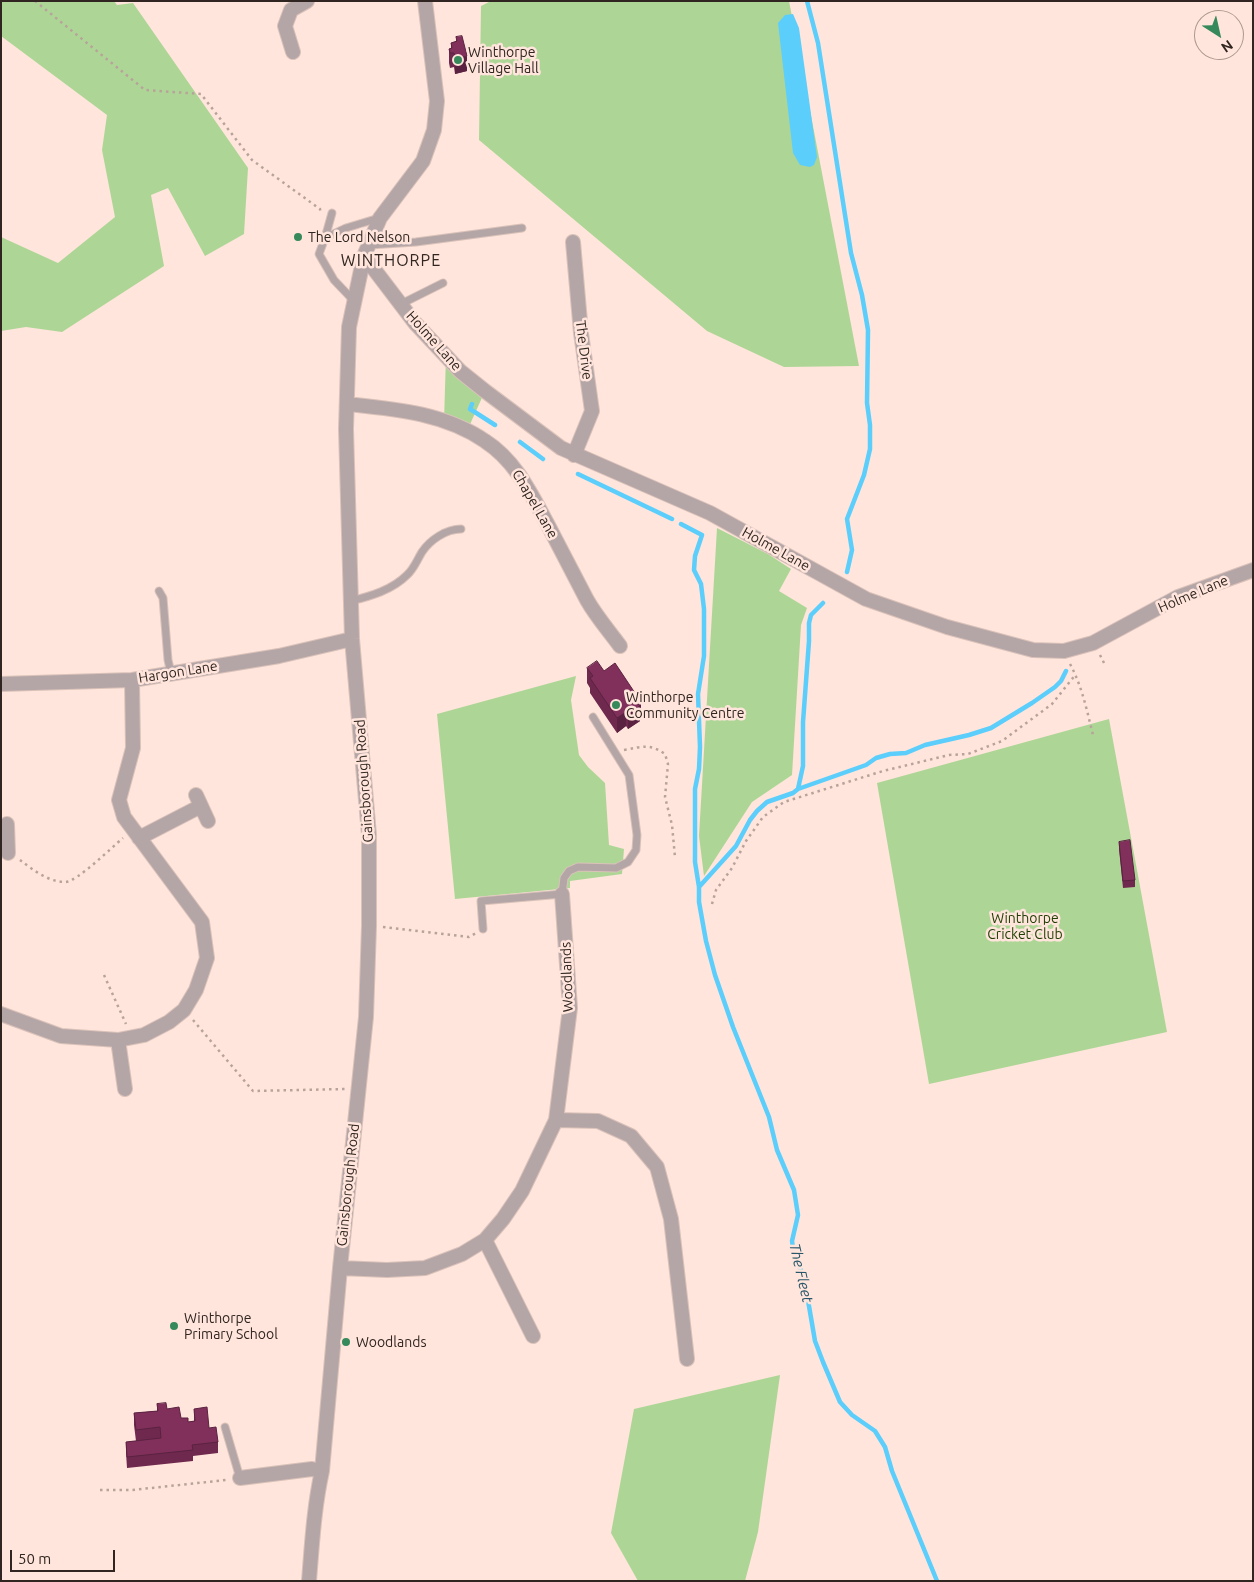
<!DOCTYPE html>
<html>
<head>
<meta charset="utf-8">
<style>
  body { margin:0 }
  #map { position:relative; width:1254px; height:1582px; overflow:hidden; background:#ffe5db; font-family:Ubuntu,sans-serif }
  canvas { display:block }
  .frame { position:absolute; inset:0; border:2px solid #302520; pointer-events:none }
  .north { position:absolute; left:1194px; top:10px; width:50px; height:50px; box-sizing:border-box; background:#ffe5db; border:1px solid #ac9890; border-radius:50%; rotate:145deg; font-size:14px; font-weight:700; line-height:20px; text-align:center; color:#302520 }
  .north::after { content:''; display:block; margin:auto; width:18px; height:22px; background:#35895b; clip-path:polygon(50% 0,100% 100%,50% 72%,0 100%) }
  .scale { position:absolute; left:10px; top:1550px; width:105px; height:22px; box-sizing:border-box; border:2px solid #302520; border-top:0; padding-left:6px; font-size:15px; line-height:18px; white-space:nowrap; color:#302520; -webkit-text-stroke:4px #ffe5db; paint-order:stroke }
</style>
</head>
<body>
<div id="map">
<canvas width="1254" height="1582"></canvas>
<div class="frame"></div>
<div class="north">N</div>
<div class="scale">50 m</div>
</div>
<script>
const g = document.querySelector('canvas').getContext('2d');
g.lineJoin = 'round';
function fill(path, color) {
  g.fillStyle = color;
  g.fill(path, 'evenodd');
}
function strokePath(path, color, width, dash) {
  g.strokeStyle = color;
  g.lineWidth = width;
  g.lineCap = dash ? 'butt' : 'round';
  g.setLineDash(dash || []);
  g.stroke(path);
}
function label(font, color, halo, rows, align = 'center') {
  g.font = font + ' Ubuntu,sans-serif';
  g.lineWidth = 5;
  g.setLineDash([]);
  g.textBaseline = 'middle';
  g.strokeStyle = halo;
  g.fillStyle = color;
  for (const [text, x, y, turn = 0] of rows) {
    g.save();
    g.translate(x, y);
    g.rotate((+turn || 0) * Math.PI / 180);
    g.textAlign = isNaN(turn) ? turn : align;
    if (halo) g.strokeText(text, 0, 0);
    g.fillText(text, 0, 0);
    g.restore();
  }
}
fill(new Path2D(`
  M1,1H114L117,5L133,3L248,168L244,234L205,256L168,188L151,195L164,266L62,332L26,327L1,331V237L58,263L115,217L102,150L107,115L1,36Z
  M491,1H789L859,366L784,367L707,331L479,140L481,6Z
  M446,356L485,391L467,431L444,421Z
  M717,528L768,554L791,569L779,591L807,608L801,625L792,775L752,802L704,876L699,836Z
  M576,676L571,700L579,755L588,767L605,783L609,845L624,849L622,874L570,881V888L455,899L437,714Z
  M1109,719L1167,1032L929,1084L877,783Z
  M780,1375L758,1532L745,1581H638L611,1533L634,1409Z`), '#add696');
fill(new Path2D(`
  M793,14L799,28L817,157L814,165L810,167L800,165L793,153L778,23L785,15Z`), '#5bcefc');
strokePath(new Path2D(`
  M807,1L818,43L851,253L862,295L868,330L867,403L870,425V449L864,475L847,519L852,550L847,572
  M472,404L470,409L495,425
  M520,442L543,459
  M578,474L672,519
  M681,524L702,535L695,556L694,570L701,584L704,609V656L698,694L700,747L699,769L695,789V862L699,887V902L706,941L715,975L733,1027L769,1117L777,1150L794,1190L798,1215L792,1241L794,1255L804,1277L815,1341L823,1362L840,1402L852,1415L875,1431L885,1447L892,1471L937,1581
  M798,789L866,765L876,758L890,754L906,753L925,745L969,735L991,728L1032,703L1055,687L1061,681L1066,671
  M699,887L736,846L750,820L757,811L767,802L793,793L798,789L803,766V722L809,641V623L811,615L823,603`), '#5bcefc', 4.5);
const lane = new Path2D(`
  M325,238L332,213
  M369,245L416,242L522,228
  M354,301L334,280L319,254L325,238L346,228L379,218
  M401,304L443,283
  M159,591L163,598L168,660L171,673
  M351,601C371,596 392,590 407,575C414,569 417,560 422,552C430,540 446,529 461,529
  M483,929L481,901L562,894L564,878L569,871L578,867L616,868L628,862L636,850L637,835L629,775L593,717
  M225,1427L240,1478`);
const street = new Path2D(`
  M293,52L285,26L291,10L307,1
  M573,242L581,333L592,411L574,455
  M364,256L415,323L460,371L485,391L561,448L710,513L866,599L947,627L1033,650L1064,651L1093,643L1178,597L1253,570
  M347,404C395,409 444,413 485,441C516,461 531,494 548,525C561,550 574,575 587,600C596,616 609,631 620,646
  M1,684L132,680L279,656L352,639
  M196,795L208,821
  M7,824L8,853
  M139,838L201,806
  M1,1014L61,1036L118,1040L144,1035L169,1022L184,1010L196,990L207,958L202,922L124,817L119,800L133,748L132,680
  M118,1040L125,1089
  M556,1120L598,1121L631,1136L657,1167L671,1219L687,1359
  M485,1240L533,1336
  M340,1268L387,1270L425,1268L462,1254L485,1240L503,1219L522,1191L556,1120L570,1008L562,894
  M240,1478L312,1469L322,1471
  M309,1581C312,1544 314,1507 322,1471L340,1268L366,1017L369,926V835L352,639L346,429L349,327L364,256L380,218L423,161L434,130L437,101L425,1`);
strokePath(lane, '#dac2b9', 9);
strokePath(street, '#dac2b9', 16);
strokePath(new Path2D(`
  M35,1L145,90L201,94L252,160L320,209L321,214
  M1100,655L1104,663
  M1070,664C1082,686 1087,711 1093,735
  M624,750C641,747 650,743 665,754L668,764L665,797L672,825L675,857
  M20,860C32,869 48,882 65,882C77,882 112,847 123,838
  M712,904L716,890L732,868L746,841L763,817L784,802L883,771L949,755L968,754L1002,741L1052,704L1076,674
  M383,927L469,937L476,933
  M104,975L126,1024
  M193,1020L253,1091L345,1089
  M100,1490H132L226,1480`), '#b8a39b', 2.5, [2.5, 4]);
strokePath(lane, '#b4a5a7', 7);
strokePath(street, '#b4a5a7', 14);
fill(new Path2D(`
  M456,37L467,71L455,74L454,67L450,68L449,63V49L451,48V43L456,42Z
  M587,668L641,716L640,717V721L628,729L626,726L617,733L590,693V688L587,683Z
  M1119,842L1135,880V887L1123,888L1119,849Z
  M157,1404L167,1409L181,1418L188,1422L194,1421V1409L209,1428L218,1442V1453L193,1456V1461L127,1468L126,1453V1442L136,1441L134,1425V1413L157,1411Z`), '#6f294e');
fill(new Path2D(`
  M467,56V71L455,74V59Z
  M641,702V716L640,717V721L628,729V714Z
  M626,712V726L617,733V718Z`), '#5a2240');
const building = new Path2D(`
  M462,36L467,56L455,59L454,53H450L449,49L452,48L451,43L457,41L456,37Z
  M597,661L604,671L615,663L641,702L638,704L640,706L628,714L626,712L617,718L590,678L593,676L587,668Z
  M1130,840L1135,880L1123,881L1119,842Z
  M166,1403L167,1409L179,1407L181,1418H188V1422L195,1421L194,1409L207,1407L209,1428L216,1427L218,1442L192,1445L193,1450L127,1457L126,1442L161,1438L160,1427L136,1430L134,1413L158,1411L157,1404Z`);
fill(building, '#81305b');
strokePath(building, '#5a2240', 1);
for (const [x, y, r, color] of [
  [458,60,5,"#35895b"],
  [298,237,5,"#35895b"],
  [616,705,5,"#35895b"],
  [174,1326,5,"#35895b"],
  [346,1342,5,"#35895b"]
]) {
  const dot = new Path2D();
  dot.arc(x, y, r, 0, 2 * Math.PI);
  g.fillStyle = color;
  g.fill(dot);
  strokePath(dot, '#ffe5db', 2);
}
label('14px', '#302520', '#ffe5db', [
  ["Winthorpe",468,52],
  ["Village Hall",468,68],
  ["The Lord Nelson",308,237],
  ["Winthorpe",626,697],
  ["Community Centre",626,713],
  ["Winthorpe",184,1318],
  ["Primary School",184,1334],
  ["Woodlands",356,1342]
], 'left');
label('14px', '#302520', '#ffe5db', [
  ["Holme Lane",434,341,48],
  ["The Drive",584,350,83],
  ["Chapel Lane",535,504,60],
  ["Holme Lane",776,549,29],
  ["Holme Lane",1193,594,-23],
  ["Hargon Lane",178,672,-9],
  ["Gainsborough Road",364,781,-94],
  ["Woodlands",567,977,-92],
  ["Gainsborough Road",348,1185,-84]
]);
label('14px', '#1e3e03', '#ffe5db', [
  ["Winthorpe",1025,918],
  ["Cricket Club",1025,934]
]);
label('italic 15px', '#27566a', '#ffe5db', [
  ["The Fleet",801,1273,77]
]);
g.letterSpacing = '1px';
label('16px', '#302520', '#ffe5db', [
  ["WINTHORPE",391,261]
]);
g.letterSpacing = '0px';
</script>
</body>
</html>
